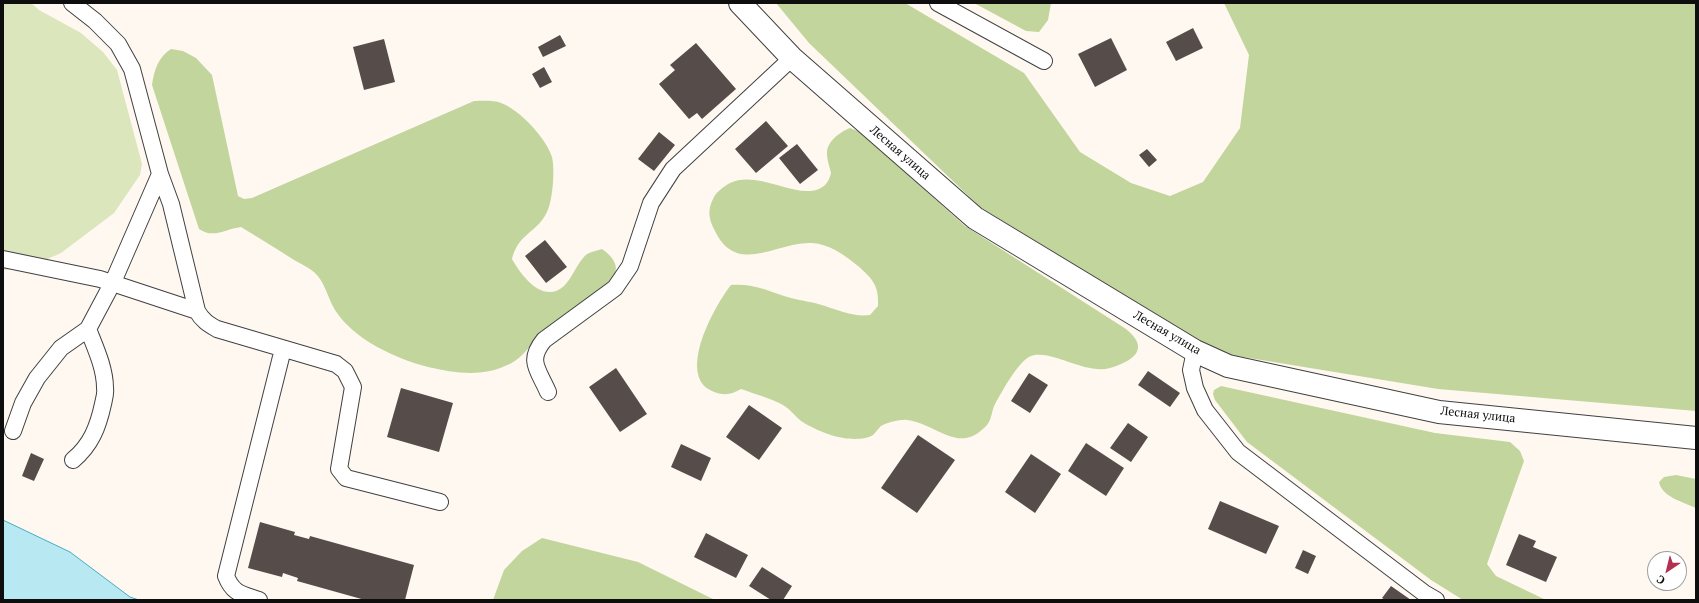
<!DOCTYPE html>
<html>
<head>
<meta charset="utf-8">
<style>
  body { margin:0 }
  #map { position:relative; width:1699px; height:603px; overflow:hidden; background:#fef8f0; font-family:"PT Serif",serif }
  canvas { display:block }
  .frame { position:absolute; inset:0; border:4px solid #0e0e0e; pointer-events:none }
  .north { position:absolute; left:1647px; top:551px; width:40px; height:40px; box-sizing:border-box; background:#fff; border:1px solid #9f9f9f; border-radius:50%; rotate:215deg; font-size:11px; font-weight:700; line-height:16px; text-align:center; color:#0e0e0e }
  .north::after { content:''; display:block; margin:auto; width:14px; height:18px; background:#b33053; clip-path:polygon(50% 0,100% 100%,50% 72%,0 100%) }
</style>
</head>
<body>
<div id="map">
<canvas width="1699" height="603"></canvas>
<div class="frame"></div>
<div class="north">С</div>
</div>
<script>
const g = document.querySelector('canvas').getContext('2d');
g.lineJoin = 'round';
function fill(path, color) {
  g.fillStyle = color;
  g.fill(path, 'evenodd');
}
function strokePath(path, color, width, dash) {
  g.strokeStyle = color;
  g.lineWidth = width;
  g.lineCap = dash ? 'butt' : 'round';
  g.setLineDash(dash || []);
  g.stroke(path);
}
function label(font, color, halo, rows, align = 'center') {
  g.font = font + ' "PT Serif",serif';
  g.lineWidth = 4;
  g.setLineDash([]);
  g.textBaseline = 'middle';
  g.strokeStyle = halo;
  g.fillStyle = color;
  for (const [text, x, y, turn = 0] of rows) {
    g.save();
    g.translate(x, y);
    g.rotate((+turn || 0) * Math.PI / 180);
    g.textAlign = isNaN(turn) ? turn : align;
    if (halo) g.strokeText(text, 0, 0);
    g.fillText(text, 0, 0);
    g.restore();
  }
}
fill(new Path2D(`
  M3,3H31L39,10L81,33L103,52L117,70L142,164L140,175L114,213L61,253L27,268L3,270Z`), '#dbe6bc');
fill(new Path2D(`
  M776,3H905L1024,73L1080,152L1131,183L1170,196L1203,182L1240,128L1249,55L1224,3H1696V411L1438,389L1231,355L1197,340L980,207L809,43Z
  M974,3H1051L1048,20L1039,32L1026,31Z
  M171,49L183,51L196,58L212,75L238,196L244,199L252,198L474,101C482,101 494,100 501,103C520,110 546,138 552,157C555,170 553,202 546,214C536,233 518,234 512,259C521,275 543,305 564,286C572,278 576,266 583,258C587,252 596,251 602,249C611,255 620,265 614,276C604,296 555,319 539,336C529,347 520,361 505,366C481,377 454,373 428,367C396,359 353,339 335,310C328,299 325,282 315,273C310,268 301,264 294,260C277,249 259,238 241,227C225,229 214,239 199,229L152,85C154,71 158,57 171,49Z
  M850,128L860,132L965,226L1126,329C1151,349 1133,361 1110,368C1085,375 1051,349 1031,356C1018,361 1002,392 995,404C991,412 992,422 984,428C958,454 935,423 907,420C901,419 886,423 881,426C878,429 876,432 873,435C864,441 844,439 834,436C824,433 810,427 801,421C795,416 790,409 783,405C770,398 755,394 741,389C730,395 724,396 712,391C676,375 715,305 731,285C754,283 770,292 791,298C802,301 814,302 825,306C840,311 854,317 870,315L878,306C879,286 873,279 858,266C845,255 829,244 812,243C777,241 737,277 715,231C709,220 707,211 713,199C716,192 723,187 730,183C760,168 805,206 826,184C828,182 830,177 831,173C830,168 827,160 827,154C826,142 840,132 850,128Z
  M1221,386L1435,433L1510,442L1520,451L1524,461L1487,564L1496,576L1546,600H1463L1431,580L1247,442L1215,400L1213,394L1214,390Z
  M1676,475L1696,479V508C1683,502 1662,497 1659,482L1664,477Z
  M542,538L638,562L715,600H493L504,570L522,551Z`), '#c2d59c');
const water = new Path2D(`
  M3,520L70,552L130,597L139,600H3Z`);
fill(water, '#b8e8f1');
strokePath(water, '#45acc3', 1);
fill(new Path2D(`
  M1193,28L1203,48L1176,61L1166,42Z
  M560,35L566,46L543,57L538,47Z
  M1111,38L1127,70L1095,87L1078,54Z
  M384,39L395,82L364,90L353,47Z
  M696,43L736,89L702,119L697,113L689,119L659,84L675,70L670,65Z
  M544,67L552,82L540,88L532,74Z
  M766,121L788,146L756,173L735,149Z
  M659,132L675,145L654,171L638,159Z
  M797,144L818,170L800,184L779,158Z
  M1147,149L1157,160L1149,167L1139,155Z
  M545,240L567,267L546,283L525,256Z
  M616,368L647,414L620,432L589,387Z
  M1148,371L1180,393L1170,407L1138,385Z
  M1029,373L1048,385L1030,413L1011,401Z
  M401,388L453,403L439,452L387,437Z
  M749,405L782,428L759,460L726,437Z
  M1128,423L1148,437L1131,462L1110,448Z
  M918,435L955,460L917,513L881,488Z
  M1086,443L1124,468L1106,496L1068,471Z
  M681,444L711,458L701,481L671,467Z
  M31,453L44,459L34,481L22,476Z
  M1031,454L1061,474L1035,513L1005,492Z
  M1220,501L1279,526L1266,554L1208,529Z
  M260,522L295,532L294,535L309,539L310,536L414,565L405,600H365L297,581L298,578L283,573L282,577L248,568Z
  M706,533L748,555L736,578L694,557Z
  M1519,534L1536,541L1533,547L1557,557L1546,582L1506,565Z
  M1303,550L1316,556L1308,574L1295,568Z
  M762,567L792,586L783,600H771L749,586Z
  M1391,586L1411,600H1385L1382,598Z`), '#564d4b');
const lane = new Path2D(`
  M72,3L95,21L118,44L132,69L160,174L171,204L197,311C202,320 208,324 217,329L336,364L345,371L353,387L339,469L346,478L440,502
  M938,3L1044,61
  M3,259L100,279L197,311
  M1195,351L1191,370L1195,388L1205,410L1238,452L1424,593L1436,600
  M548,392C538,369 527,361 544,340L615,288L630,266L651,203L673,169L792,58
  M13,431L23,403L37,378L61,348L88,329L113,282L160,174
  M73,460C91,445 98,427 103,404C104,399 106,393 105,388C105,368 95,347 88,329
  M259,600C242,594 233,594 226,576L283,349`);
const street = new Path2D(`
  M740,3L792,58L975,218L1195,351L1228,366L1439,412L1696,438`);
strokePath(lane, '#414141', 18);
strokePath(street, '#414141', 24);
strokePath(lane, '#fff', 16);
strokePath(street, '#fff', 22);
label('12px', '#0e0e0e', '#fff', [
  ["Лесная улица",900,153,41],
  ["Лесная улица",1167,333,30],
  ["Лесная улица",1478,415,6]
]);
</script>
</body>
</html>
